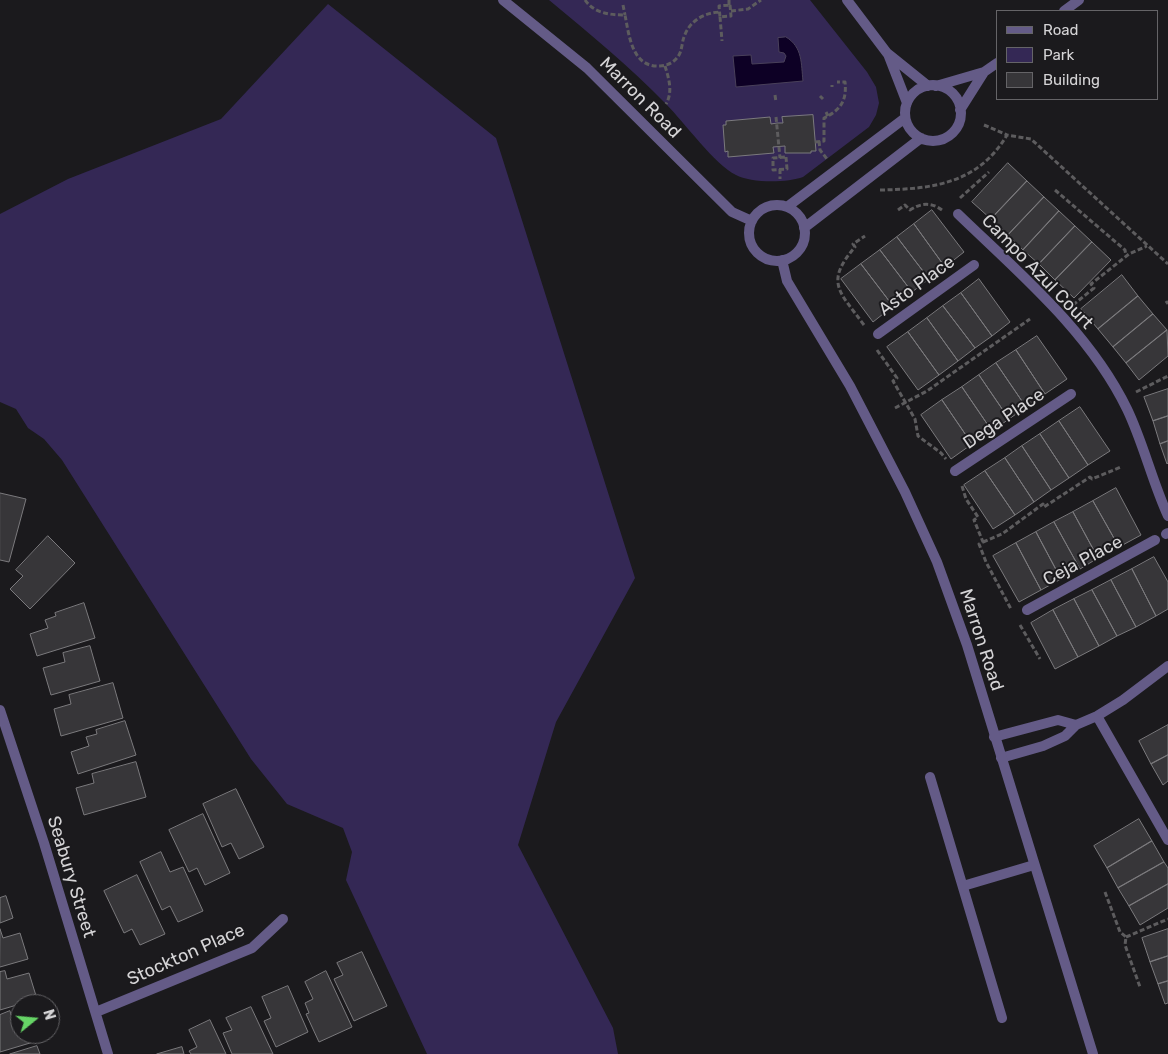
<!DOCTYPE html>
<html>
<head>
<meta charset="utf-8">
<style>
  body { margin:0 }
  #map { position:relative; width:1168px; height:1054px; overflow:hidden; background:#1b1a1d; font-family:Rubik,sans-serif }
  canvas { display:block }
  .legend { position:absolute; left:996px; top:10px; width:162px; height:90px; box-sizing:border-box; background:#1b1a1d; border:1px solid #656467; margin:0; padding:6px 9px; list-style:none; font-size:15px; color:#d5d4d6 }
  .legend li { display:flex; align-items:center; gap:10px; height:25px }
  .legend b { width:25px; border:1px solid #656467 }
  .north { position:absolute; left:10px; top:994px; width:50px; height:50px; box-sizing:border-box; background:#1b1a1d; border:1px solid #656467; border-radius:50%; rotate:73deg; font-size:14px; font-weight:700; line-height:20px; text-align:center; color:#d5d4d6 }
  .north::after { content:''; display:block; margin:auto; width:18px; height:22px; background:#66d466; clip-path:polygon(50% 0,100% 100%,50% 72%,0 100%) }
</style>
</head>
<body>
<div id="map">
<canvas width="1168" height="1054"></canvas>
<ul class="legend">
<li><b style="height:6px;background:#645b87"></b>Road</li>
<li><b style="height:14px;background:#342855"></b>Park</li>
<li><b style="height:14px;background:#373639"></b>Building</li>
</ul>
<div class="north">N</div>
</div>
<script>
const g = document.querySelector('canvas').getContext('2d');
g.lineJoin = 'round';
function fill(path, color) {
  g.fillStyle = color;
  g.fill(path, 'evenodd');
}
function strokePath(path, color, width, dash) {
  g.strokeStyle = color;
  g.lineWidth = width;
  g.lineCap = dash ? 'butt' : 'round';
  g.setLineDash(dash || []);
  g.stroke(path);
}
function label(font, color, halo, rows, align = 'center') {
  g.font = font + ' Rubik,sans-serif';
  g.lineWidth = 4;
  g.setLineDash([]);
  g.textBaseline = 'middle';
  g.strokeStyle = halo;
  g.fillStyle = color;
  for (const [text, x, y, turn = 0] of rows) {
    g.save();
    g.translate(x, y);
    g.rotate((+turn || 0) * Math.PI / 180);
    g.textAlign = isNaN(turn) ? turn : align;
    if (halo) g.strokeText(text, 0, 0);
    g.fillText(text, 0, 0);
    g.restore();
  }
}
fill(new Path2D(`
  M549,0H810L867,72L876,87L879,103L876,115L869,127L803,177C787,183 750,183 736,175C715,165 684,122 666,104C630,67 589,33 549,0Z
  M328,4L496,138L635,578L556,722L518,845L613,1028L618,1054H427L346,880L352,852L343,828L287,804L251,759L62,460L44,439L28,428L16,409L0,402V214L68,179L221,119Z`), '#342855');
const water = new Path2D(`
  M786,37C803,47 801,64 803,81L736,87L733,56L751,55L752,64L784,62L786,56L784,53L779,52L778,38Z`);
fill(water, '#0d0025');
strokePath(water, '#49405a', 1);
const building = new Path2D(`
  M813,115L816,151H811V153H785V146L773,147L774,153L728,157V151L725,152L723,125H726V121L770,117L771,124L777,123H783L782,117Z
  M1008,163L1027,181L991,219L972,202Z
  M1027,181L1044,197L1008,235L991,219Z
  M1044,197L1059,211L1023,250L1008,235Z
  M932,210L964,252L945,267L914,224Z
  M1059,211L1075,226L1039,264L1023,250Z
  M914,224L945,267L929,279L897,237Z
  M1075,226L1092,242L1055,280L1039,264Z
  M897,237L929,279L912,292L880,250Z
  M1092,242L1111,260L1074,298L1055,280Z
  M880,250L912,292L893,306L861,264Z
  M861,264L893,306L873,322L841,279Z
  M1122,275L1138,296L1098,329L1081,309Z
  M979,279L1010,322L992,336L961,293Z
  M961,293L992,336L975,348L943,306Z
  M1138,296L1153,314L1113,347L1098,329Z
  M943,306L975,348L958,361L927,318Z
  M1153,314L1167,330L1126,363L1113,347Z
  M927,318L958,361L939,375L908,332Z
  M1167,330L1168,356L1139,380L1126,363Z
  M908,332L939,375L918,390L887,347Z
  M1037,336L1067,379L1045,394L1016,350Z
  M1016,350L1045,394L1026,407L996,363Z
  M996,363L1026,407L1009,419L979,375Z
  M979,375L1009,419L992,431L962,387Z
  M962,387L992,431L972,444L942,400Z
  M1168,389V416L1153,421L1144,397Z
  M942,400L972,444L951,459L921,415Z
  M1080,407L1110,451L1088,465L1059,421Z
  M1168,416V441L1160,444L1153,421Z
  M1059,421L1088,465L1069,478L1040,434Z
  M1040,434L1069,478L1051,490L1022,446Z
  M1168,441V463L1167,464L1160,444Z
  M1022,446L1051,490L1034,502L1005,458Z
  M1005,458L1034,502L1015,515L985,471Z
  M985,471L1015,515L993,529L964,485Z
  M1116,488L1141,535L1119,547L1093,501Z
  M0,493L26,499L9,562L0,560Z
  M1093,501L1119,547L1098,558L1073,512Z
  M1073,512L1098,558L1080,569L1054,522Z
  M1054,522L1080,569L1061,579L1036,532Z
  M1036,532L1061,579L1041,590L1016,543Z
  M48,536L75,563L30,609L10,589L23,576L16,570Z
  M1016,543L1041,590L1019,602L993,556Z
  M1154,557L1168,582V609L1156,616L1132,569Z
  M1132,569L1156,616L1136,627L1111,580Z
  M1111,580L1136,627L1117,636L1092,590Z
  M1092,590L1117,636L1099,646L1074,599Z
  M1074,599L1099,646L1078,657L1053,610Z
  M84,603L95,638L37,656L30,634L48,628L45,620L56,616L55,613Z
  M1053,610L1078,657L1055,669L1031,623Z
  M90,646L100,681L51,695L43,668L65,662L63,653Z
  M113,683L123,718L61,736L54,709L71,704L69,695Z
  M125,721L136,755L78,774L71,752L89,746L86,737L97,734L96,730Z
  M1168,725V755L1151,764L1139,741Z
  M1168,755V781L1163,785L1151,764Z
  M136,762L146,797L84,815L76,788L94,783L92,774Z
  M236,789L264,847L239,859L231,843L222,847L203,804Z
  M203,814L230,873L205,885L197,868L189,872L169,830Z
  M1139,819L1152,841L1107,868L1094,846Z
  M1152,841L1164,862L1118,888L1107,868Z
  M161,852L170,872L183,867L203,911L178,922L170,906L162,910L140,862Z
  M1164,862L1168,868V884L1129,906L1118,888Z
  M137,875L165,934L140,945L132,929L124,933L104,891Z
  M1168,884V908L1140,925L1129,906Z
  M6,896L13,918L0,923V898Z
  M0,929L3,938L20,933L28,959L0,967Z
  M1168,929V956L1150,962L1142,938Z
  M362,952L387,1006L354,1021L334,979L343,975L337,963Z
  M1168,956V981L1158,984L1150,962Z
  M5,971L7,979L29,973L37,999L0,1010V972Z
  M326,971L352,1027L319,1042L306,1014L309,1013L305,1003L313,999L305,982Z
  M1168,981V1003L1165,1004L1158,984Z
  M288,986L308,1032L276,1047L264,1021L271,1018L262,997Z
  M251,1007L273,1054H232L223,1033L232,1030L226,1018Z
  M10,1011L11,1015L20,1012V1034H49L50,1037L0,1052V1015Z
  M210,1020L226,1054H191L189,1051L197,1047L189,1030Z
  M37,1046L40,1054H10Z
  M182,1047L184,1054H157Z`);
fill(building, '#373639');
strokePath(building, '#7b7a7d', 1);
strokePath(new Path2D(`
  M585,0C594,13 609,15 625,15C629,35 632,68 660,66C667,66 675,62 679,55C682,50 682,42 684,37C690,20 704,13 720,12
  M729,0V5
  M623,5L625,15
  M730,5L731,16L720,17L719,6Z
  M731,11L748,9L761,0
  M720,17L722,41
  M665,66C669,79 673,92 666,104
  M832,85V87
  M775,95L776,102
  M820,96L823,99
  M826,112L828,116
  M776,117L780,158
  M984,125L1007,135
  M819,141L820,150L827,159
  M815,142L824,141V118C841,110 847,100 845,82H837
  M786,157L787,169L773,170V158Z
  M780,169V179
  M880,190C932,189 978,184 1007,135L1031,139L1168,264
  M1055,190L1125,250L1126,257
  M960,198L989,172
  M898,210L905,205L910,210C921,203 931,202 942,210
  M1166,301L1168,304
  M1073,305L1094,288L1091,284L1129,254L1147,246
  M864,325C840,292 824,283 855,247L853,244L865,236
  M877,350L897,378L893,381L915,419L918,436L941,453L946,459
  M1136,392L1168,376
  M895,408L927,391L1030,319
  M962,486L966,499L978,517L974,520L983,542L979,544L986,562L1011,609
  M983,542L1002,534L1043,504L1044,507L1090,477L1092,479L1121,467
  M1020,625L1040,659
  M1105,892L1120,932L1126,937L1125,945L1140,987
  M1126,937L1168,919`), '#5d5c5e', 3, [5, 2.5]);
strokePath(new Path2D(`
  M878,334L974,265
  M955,471L1071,394
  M1166,534L1168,533
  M1027,610L1155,540
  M930,777L1002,1018
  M963,886L1034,865`), '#645b87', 10);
strokePath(new Path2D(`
  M958,214C1019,273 1089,331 1127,409C1143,442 1152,481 1168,516
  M0,710L44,843L108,1054
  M1097,716L1168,840
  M994,737L1058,720L1076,725
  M1001,758L1043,746L1065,736L1076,725L1097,716L1123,700L1168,666
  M96,1012L252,948L283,919`), '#645b87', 10);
strokePath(new Path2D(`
  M503,0L587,68L732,212L752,221
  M847,0L887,53L928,86
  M1064,11L1079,0
  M888,54L907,103
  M905 113a28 28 0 1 1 56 0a28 28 0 1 1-56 0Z
  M936,86L984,72L997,63
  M960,110L984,72
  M749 233a28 28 0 1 1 56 0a28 28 0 1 1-56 0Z
  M787,207L905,118
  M804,228L921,138
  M782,260L787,281L850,386L905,492L937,562L967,645L1093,1054`), '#645b87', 10);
label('18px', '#d5d4d6', '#1b1a1d', [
  ["Marron Road",640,98,45],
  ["Campo Azul Court",1037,272,46],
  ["Asto Place",917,286,-36],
  ["Dega Place",1004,419,-34],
  ["Ceja Place",1083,561,-28],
  ["Marron Road",981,640,72],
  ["Seabury Street",71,877,73],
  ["Stockton Place",186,955,-24]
]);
</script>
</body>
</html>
